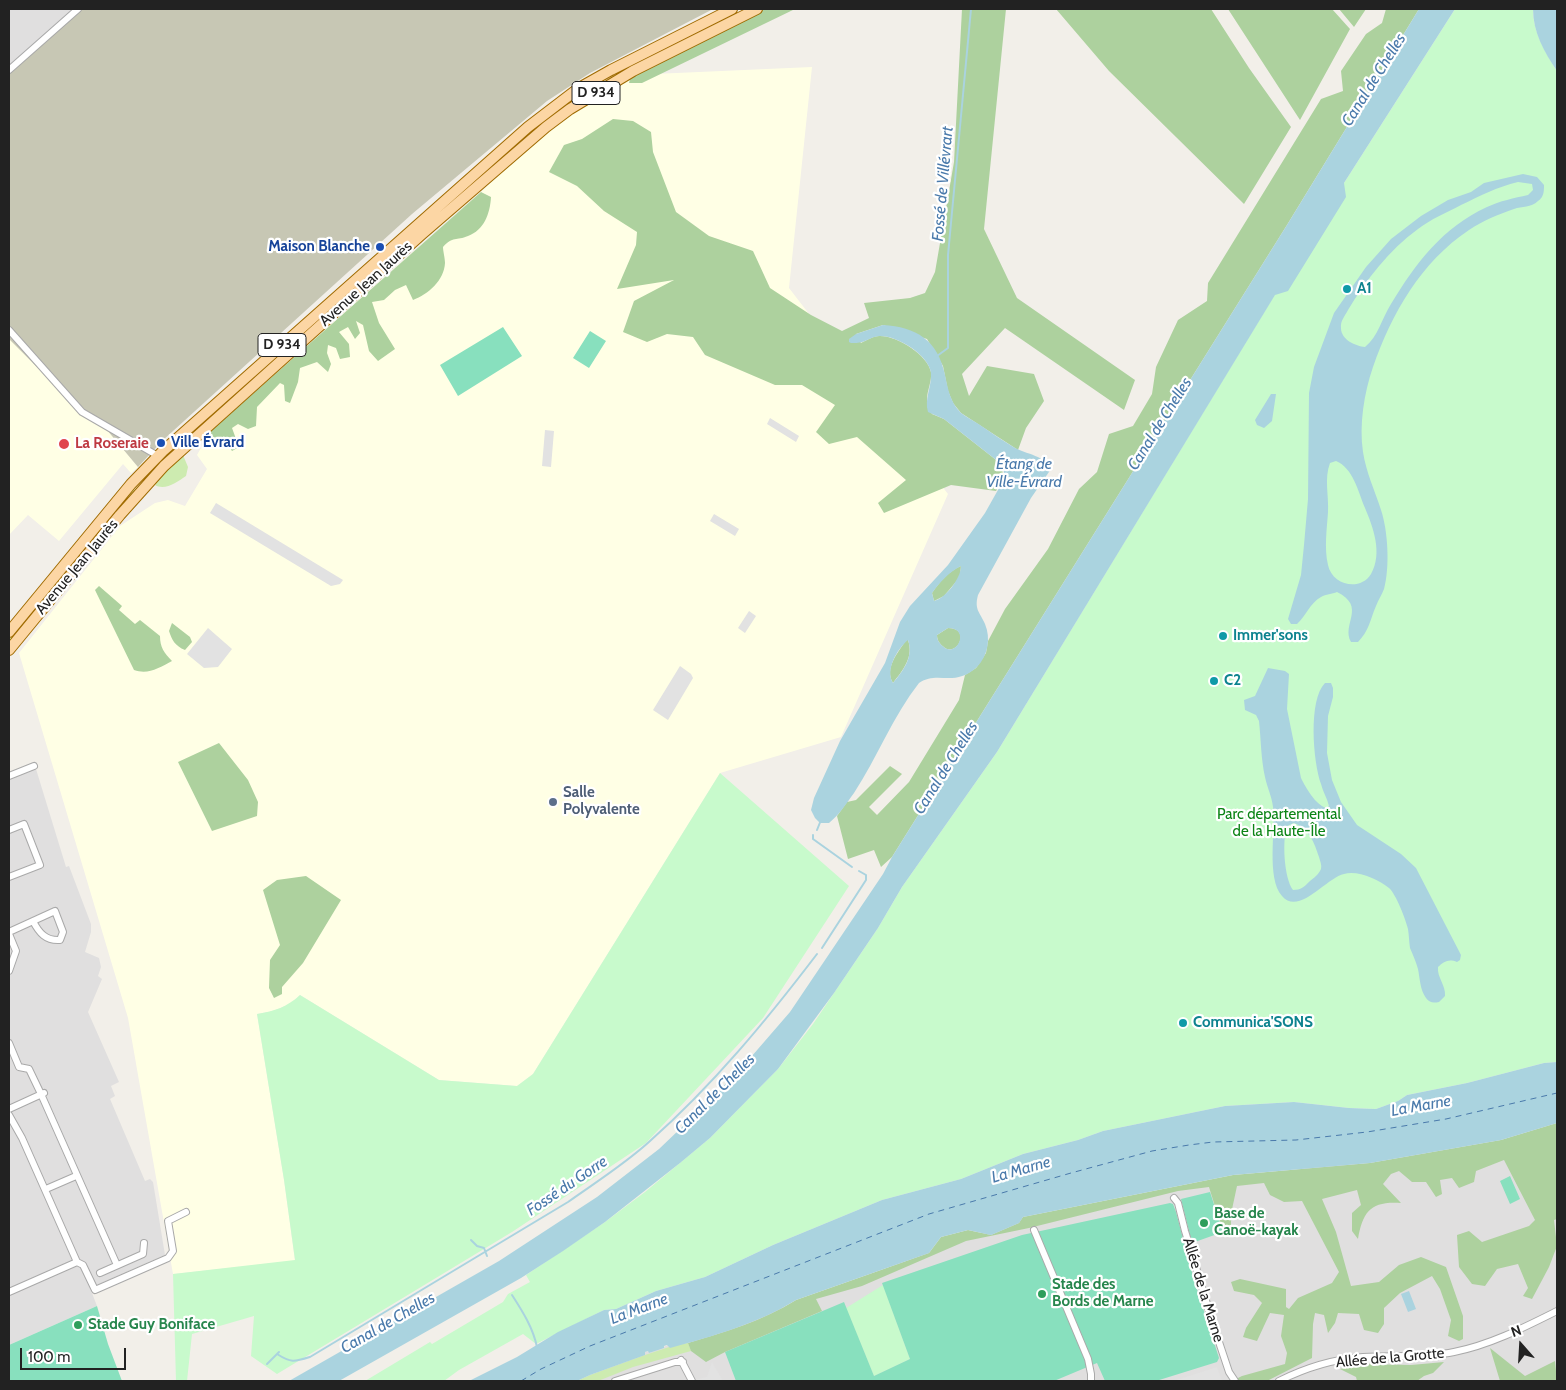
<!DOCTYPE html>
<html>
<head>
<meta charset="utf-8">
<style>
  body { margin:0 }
  #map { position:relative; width:1566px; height:1390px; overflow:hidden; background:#f2efe9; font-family:Cabin,sans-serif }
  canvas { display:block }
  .frame { position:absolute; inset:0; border:10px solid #222; pointer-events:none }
  .north { position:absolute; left:1496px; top:1320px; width:50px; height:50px; -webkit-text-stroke:4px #fff; paint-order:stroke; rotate:341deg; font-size:14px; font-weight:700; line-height:20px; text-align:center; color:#222 }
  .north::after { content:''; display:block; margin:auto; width:18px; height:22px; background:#222; clip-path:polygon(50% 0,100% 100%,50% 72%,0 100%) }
  .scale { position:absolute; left:20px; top:1348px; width:106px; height:22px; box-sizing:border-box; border:2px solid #222; border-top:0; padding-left:6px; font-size:15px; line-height:18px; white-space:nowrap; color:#222; -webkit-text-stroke:4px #fff; paint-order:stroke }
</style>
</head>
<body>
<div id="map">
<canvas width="1566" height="1390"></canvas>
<div class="frame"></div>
<div class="north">N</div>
<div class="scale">100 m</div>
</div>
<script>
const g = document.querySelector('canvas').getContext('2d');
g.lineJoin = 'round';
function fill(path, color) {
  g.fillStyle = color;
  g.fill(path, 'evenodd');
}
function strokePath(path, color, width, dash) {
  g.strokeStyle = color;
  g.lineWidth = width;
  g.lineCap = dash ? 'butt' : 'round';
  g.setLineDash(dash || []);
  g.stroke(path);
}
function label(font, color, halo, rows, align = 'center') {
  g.font = font + ' Cabin,sans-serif';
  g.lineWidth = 4.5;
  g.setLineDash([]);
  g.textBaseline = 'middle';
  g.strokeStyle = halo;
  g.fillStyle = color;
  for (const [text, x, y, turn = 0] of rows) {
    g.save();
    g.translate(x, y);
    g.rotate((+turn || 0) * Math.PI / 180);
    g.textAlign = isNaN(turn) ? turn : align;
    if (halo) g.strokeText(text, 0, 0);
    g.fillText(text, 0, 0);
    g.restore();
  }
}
fill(new Path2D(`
  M9,9H76L9,66Z
  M36,769L66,867L69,866L91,924V932L85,952L99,958L101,967L98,976L102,979L88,1012L119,1082L111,1086L115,1096L110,1099L145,1181L150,1179L153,1182L165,1255L90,1288L97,1306L9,1345V780Z
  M1557,1123V1381H577L590,1375L645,1354L644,1352L649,1351V1353L668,1345L670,1348L688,1343L1023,1217L1312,1167L1370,1163L1501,1140Z`), '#e0dfdf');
fill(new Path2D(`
  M812,67L789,288L948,494L841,737L720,773L533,1074L517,1086L439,1080L300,995L290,1004L273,1011L257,1014L284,1180L295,1261L173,1274L128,1018L19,653L120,526L155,503L168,500L185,506L207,469L197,455L202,446L205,443L203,438L481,192L538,137L579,106L631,75Z
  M9,334L102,424L138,467L131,473L123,464L59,541L28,515L9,535Z`), '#ffffe5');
fill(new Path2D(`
  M76,9H713L590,73L547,101L412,214L162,441L138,467L102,424L82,412L9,339V66Z`), '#c7c7b4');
fill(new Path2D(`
  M183,455L188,467L186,476C177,482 165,491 155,485L164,472Z
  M133,488L136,491L9,643V637Z
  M688,1343L691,1351L633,1367L598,1381H577L590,1375L645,1355L678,1344Z`), '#cdebb0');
fill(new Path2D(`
  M763,9H795L642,83H629L631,75Z
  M962,9L979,10L980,9H1006L984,229L1017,298L1135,380L1124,410L1005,328L962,374L969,396L987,366L1034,374L1044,401L1026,428L1018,450L961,413L953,403L948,391L943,366L927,339L883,325L856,334L861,343C867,340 873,336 879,336C896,335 928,355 931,372C932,382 927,390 927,400C927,404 930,410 932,414L944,419L1000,463C1005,475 1003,481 996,491L951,485L884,513L878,503L906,480L857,437L829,444L816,432L835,405L802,385H775L705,355L693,337L667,334L647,342L623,332L634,301L674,280L617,289L636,245L637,232L604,211L577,186L549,172L564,145L582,139L613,119L633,121L651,132L653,152L676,212L709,236L753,251L770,288L811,315L842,331L869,318L864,303L910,298L925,293L935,272L954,162Z
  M1056,9H1211L1249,68L1291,127L1244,204L1109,71Z
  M1228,9H1332L1350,29L1300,120Z
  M1339,9H1366L1354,27Z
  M1386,9H1419L1287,225L892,857L881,867L874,850L848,859L837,816L847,802L856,800L890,766L902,774L869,807L877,815L909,782L959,700L965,675L976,668L986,653L988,641L1005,609L1048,549L1079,489L1097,472L1109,434L1133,426L1152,394L1156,367L1178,320L1207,301L1208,283L1321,99L1343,91L1341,71L1366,34L1382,23Z
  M481,192L491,197C490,214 484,230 468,236C456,241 453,236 443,247C443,251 445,258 445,263C444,281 428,294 413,300L406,285L395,290L384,300L372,302L379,323L395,349L378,361L369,351L363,325L356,321L360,333L355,339L348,327L339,332L349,344L350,357L340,359L336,348L328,345L327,353L331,364L328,372L317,362L300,368L298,382L290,403L285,401L284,385L280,383L257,407L256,426L248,429L238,424L232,428L239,447L232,451L226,442L216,440L208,446L203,438Z
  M961,566L960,577L944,596L934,601L932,593C940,581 949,571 961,566Z
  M99,586L122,606L119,610L135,624L140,620L160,636C160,647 164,653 172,661C159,668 148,675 134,670L95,590Z
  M172,623L190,637L192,642L185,650C175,646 172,640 169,631Z
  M948,628C971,628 958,656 945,648C940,644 937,641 937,635Z
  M906,640H908C914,657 903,670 893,683C884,668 898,653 906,640Z
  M219,743L248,780L258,802L257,816L212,831L178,762Z
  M306,876L341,900L303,963L282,987V994L274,998L269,988L270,960L280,945L263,890L277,880Z
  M1557,1123V1219L1554,1220L1557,1246L1549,1267L1532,1299L1523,1296L1528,1288L1518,1264L1497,1269L1485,1286L1472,1284L1459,1267L1457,1235L1469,1231L1482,1242L1529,1226L1535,1220L1504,1160L1476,1171L1474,1182L1459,1188L1452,1178L1440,1180L1442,1194L1436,1197L1426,1182H1412L1399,1171L1391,1174L1383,1184L1401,1203C1371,1201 1363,1211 1358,1239L1352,1231V1213L1361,1205L1357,1190L1322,1199L1336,1232L1351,1286L1379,1282L1399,1265L1421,1257L1446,1267L1463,1316V1339L1459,1341L1448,1336L1451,1320L1440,1289L1432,1276L1400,1293L1384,1308V1324L1378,1333L1364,1330L1359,1314L1338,1313L1335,1323L1328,1333L1324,1315L1315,1313L1313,1324L1312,1358L1267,1381H1232L1242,1376L1285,1364L1287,1353L1281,1336L1284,1315L1270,1313L1257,1341L1243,1337L1246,1328L1262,1303L1254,1295L1234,1291L1231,1282L1240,1279L1286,1289V1307L1289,1309L1298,1298L1332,1283L1339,1272L1302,1201L1284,1202L1270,1195L1264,1183L1237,1186L1231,1214V1231L1223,1232L1209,1187L1178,1191L1029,1228L966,1241L862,1286L816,1299L822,1311L725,1352L706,1362L691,1351L688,1343C726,1332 762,1321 796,1300L929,1253L941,1237L968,1230L991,1235L1019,1223L1023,1217L1233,1175L1370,1163L1501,1140Z
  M1490,1348L1525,1376L1555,1361L1557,1381H1500Z
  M1444,1362L1433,1373L1424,1376L1417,1381H1357L1356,1377L1340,1369L1359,1364L1411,1365Z`), '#add19e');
fill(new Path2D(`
  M1455,9H1533C1533,32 1545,52 1557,71V1062L1544,1063L1467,1083L1407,1095L1398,1101L1376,1109L1349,1108L1294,1102L1225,1106L1103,1131L1078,1140L1023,1154L961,1179L882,1200L773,1245L705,1277L656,1291L616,1309L604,1310L536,1344L523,1334L459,1370L444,1381H365L430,1342L432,1344L503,1302L508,1294L530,1282L526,1275L605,1222L645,1192L710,1138L778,1069L813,1024L878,928L902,887L997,752L1275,294L1344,183Z
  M720,773L849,886L763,1018L646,1143L512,1232L277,1374L251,1356L254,1316L192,1334L187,1381H176L173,1274L295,1260L284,1180L257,1014C275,1011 287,1007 300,995L439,1080L517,1086L533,1074Z
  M883,1285L910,1359L874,1376L846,1308Z`), '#c8facc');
fill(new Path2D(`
  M503,327L522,356L458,396L440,365Z
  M590,331L606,341L589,368L573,358Z
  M1510,1176L1520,1199L1510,1204L1500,1181Z
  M1210,1192L1223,1232L1192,1243L1181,1199Z
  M1170,1203L1173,1204L1176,1212L1194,1280L1219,1358L1217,1362L1156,1381H1105L1097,1363L1054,1381H736L725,1352L844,1302L874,1376L910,1359L882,1283L1022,1235Z
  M97,1306L108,1344L122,1381H9V1345Z`), '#88e0be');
fill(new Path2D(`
  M770,418L799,436L796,442L767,424Z
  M545,430L554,431L551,467L542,466Z
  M216,503L343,580L340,584L331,586L210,513Z
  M714,514L739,529L735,536L710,521Z
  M749,611L756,616L745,633L738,628Z
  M208,628L232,649L218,667L204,668L187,654Z
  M680,666L691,674L693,678L668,720L653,710Z
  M712,1362L723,1381H695L694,1380L707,1377Z
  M1217,1367L1222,1381H1174Z`), '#e2e2e2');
fill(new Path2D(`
  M1419,9H1455L1344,183L1346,197L1288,291L1275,295L997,752L902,887L878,928L834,993L778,1069L710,1138L680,1163L605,1222L563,1251L521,1278L339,1381H289L499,1261L597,1197L659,1149L703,1107L745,1064L790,1012L883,874L892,857L1287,225Z
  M1533,9H1557V71C1544,52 1533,32 1533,9Z
  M1523,174L1537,177L1544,185C1544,191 1544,197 1538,201C1531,208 1522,206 1514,209C1499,214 1482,221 1469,230C1421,262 1392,313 1373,367C1364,393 1359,425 1363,452C1366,472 1375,491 1381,510C1388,531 1390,567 1384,589C1382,595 1378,600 1376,606C1370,620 1369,631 1358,642H1351C1341,624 1367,607 1337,592C1332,594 1326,594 1321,597C1310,603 1306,616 1297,624H1291L1288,619L1301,575L1304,545L1308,499L1309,393L1314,367L1334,313L1366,267L1391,239L1421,216L1448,200L1471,192L1484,183ZM1518,182L1532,184L1533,190L1528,195C1514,198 1500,201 1487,207C1442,228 1416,263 1391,304C1382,318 1378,337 1365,347C1356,346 1341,340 1341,328C1340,321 1345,316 1348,310C1366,280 1389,250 1418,229C1431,219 1446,213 1461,205C1480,196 1497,187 1518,182ZM1336,461C1353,468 1358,491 1365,508C1373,527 1383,553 1371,574C1360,592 1332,585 1328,565C1324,548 1327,528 1328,512C1329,495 1324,479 1330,463Z
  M883,325C916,327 938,340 945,375C948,389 950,402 961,413C966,417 974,421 980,425C992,433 1003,441 1015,448C1026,454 1046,456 1051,469L1031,498L978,595C974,610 980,612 985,624C991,638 988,656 977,667C954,688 938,670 919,683C893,716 877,758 854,793C846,804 839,815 829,823H820L815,818L811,810L814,798L840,741L885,663L900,622L910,606L948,565L985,513L1003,481L1004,472L1000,463L944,419L928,412C924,399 932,386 931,373C929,355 898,336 880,336C874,336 868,340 862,342C859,343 854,343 851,343L849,342V339L856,334ZM961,566C961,578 946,598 934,601L932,593C940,582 949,572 961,566ZM948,628C970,628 958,656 945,648C940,644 937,641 937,635ZM908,640C914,657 903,671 893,683C885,670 897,649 908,640Z
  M1271,394H1276L1272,421L1264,428L1257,425L1255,420Z
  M1268,668L1285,671L1289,674L1287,709L1301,778C1306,788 1315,804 1326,808L1329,806C1327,798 1323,792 1321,784C1313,762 1308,700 1325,683H1331L1333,688V697L1328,716L1327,753L1332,780L1341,802L1357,825L1401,854L1416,868L1461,955L1460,960L1457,962C1449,959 1444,961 1438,967C1437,978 1446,985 1445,996L1439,1002C1433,1003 1430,1003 1426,998C1420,990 1420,979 1418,969C1416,962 1413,955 1410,948C1409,942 1409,935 1408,929C1406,920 1396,894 1389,888C1378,879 1357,870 1344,874C1326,878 1299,916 1282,896C1266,878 1276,829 1273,807C1272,797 1267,787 1265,777C1261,759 1261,740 1259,721L1256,715L1245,710L1244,700L1255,696ZM1294,823C1310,830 1314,842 1319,857C1320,861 1322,865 1321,869C1319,874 1314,878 1310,881C1304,887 1301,890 1293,890C1284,878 1282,840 1287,826Z
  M1557,1062V1123L1501,1140L1370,1163L1233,1175L1023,1217L1019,1223L991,1235L968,1230L941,1237L929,1253L796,1300C757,1324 713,1336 670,1348L667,1345L664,1346V1348L649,1353L648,1351L645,1352V1355L590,1375L577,1381H469L517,1357L558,1332L604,1310L616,1309L656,1291L705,1277L773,1245L882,1200L961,1179L1023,1154L1078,1140L1103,1131L1225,1106L1294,1102L1349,1108L1376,1109L1398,1101L1407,1095L1467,1083L1544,1063Z
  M1409,1291L1416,1309L1408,1312L1401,1294Z`), '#aad3df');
strokePath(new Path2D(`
  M937,356L948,348V255L971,9
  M817,830L821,820
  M813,835V839L852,867
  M822,948L866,880V875L859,871
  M471,1240L477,1246L484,1248L487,1256
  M512,1295C523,1312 533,1328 537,1347
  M277,1354C291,1363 294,1362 310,1357L568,1202C596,1182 625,1164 650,1141C713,1085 766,1021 817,954
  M267,1364L279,1352`), '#aad3df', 2);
strokePath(new Path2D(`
  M521,1381L541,1369L590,1346L929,1214L1071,1173L1152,1151L1189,1145L1213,1142L1296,1140L1367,1132L1446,1119L1557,1093`), '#4a7aab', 1, [6, 5]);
const minor = new Path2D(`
  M9,70L78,9
  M9,330L82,412L158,456
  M9,776L34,766
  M9,830L24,824L40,865L9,877
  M9,932L55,911L63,932L60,940C46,941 39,933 33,921
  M9,934L16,951L9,971
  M9,1043L19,1067L29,1069L41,1094L117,1265
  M9,1109L44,1093
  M9,1115L22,1138L77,1262
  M46,1189L76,1176
  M1174,1198L1178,1203L1185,1231L1214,1327L1229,1372L1235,1381
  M1034,1230L1088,1359L1091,1374V1381
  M77,1262L83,1265L95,1290L168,1258L173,1251L168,1221L186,1212
  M100,1273L143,1254L144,1243
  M9,1292L77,1262
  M681,1360L692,1381
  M615,1381L675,1362H683
  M1279,1381C1305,1368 1334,1359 1363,1357C1394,1355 1424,1358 1454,1352C1490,1345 1525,1327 1557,1311`);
const primary = new Path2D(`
  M9,632L131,484L163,451L528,127L579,88L611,70L732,9
  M9,650L120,515L164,466L422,234L546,127L570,109L633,71L757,9`);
strokePath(minor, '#a9a9a9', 8);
strokePath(primary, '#a06b00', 12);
strokePath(minor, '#fff', 6);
strokePath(primary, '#fcd6a4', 10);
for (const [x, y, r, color] of [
  [380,247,5,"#1a4fb4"],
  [1347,289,5,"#0f9aa8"],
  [161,443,5,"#1a4fb4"],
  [64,444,6,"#e0444e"],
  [1223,636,5,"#0f9aa8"],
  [1214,681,5,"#0f9aa8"],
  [553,802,5,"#5c6f8a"],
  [1183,1023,5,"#0f9aa8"],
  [1204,1223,5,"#2e9e5b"],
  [1042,1294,5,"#2e9e5b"],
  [78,1325,5,"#2e9e5b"]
]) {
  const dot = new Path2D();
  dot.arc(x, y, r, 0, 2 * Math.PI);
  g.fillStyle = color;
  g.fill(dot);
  strokePath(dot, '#fff', 2);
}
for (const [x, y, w] of [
  [596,93,48],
  [282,345,48]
]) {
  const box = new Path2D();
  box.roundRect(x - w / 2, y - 11.5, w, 23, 4);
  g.fillStyle = '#fff';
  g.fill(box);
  strokePath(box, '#222', 1);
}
label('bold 14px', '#222', null, [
  ["D 934",596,93],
  ["D 934",282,345]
]);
label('bold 15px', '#164399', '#fff', [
  ["Maison Blanche",370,247],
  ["Ville Évrard",171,443,"left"]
], 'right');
label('15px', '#222', '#fff', [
  ["Avenue Jean Jaurès",366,284,-42],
  ["Avenue Jean Jaurès",77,567,-50],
  ["Allée de la Marne",1203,1290,73],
  ["Allée de la Grotte",1390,1358,-5]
]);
label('bold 15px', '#0d838f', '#fff', [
  ["A1",1357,289],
  ["Immer'sons",1233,636],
  ["C2",1224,681],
  ["Communica'SONS",1193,1023]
], 'left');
label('bold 15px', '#be3a42', '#fff', [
  ["La Roseraie",75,444]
], 'left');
label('bold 15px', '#4e5e75', '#fff', [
  ["Salle",563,793],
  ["Polyvalente",563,810]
], 'left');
label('15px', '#0c8416', '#fff', [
  ["Parc départemental",1279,815],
  ["de la Haute-Île",1279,832]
]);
label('bold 15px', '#27864d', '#fff', [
  ["Base de",1214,1214],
  ["Canoë-kayak",1214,1231],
  ["Stade des",1052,1285],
  ["Bords de Marne",1052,1302],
  ["Stade Guy Boniface",88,1325]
], 'left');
label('italic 16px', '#4a7aab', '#fff', [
  ["Canal de Chelles",1374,80,-58],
  ["Fossé de Villévrart",943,184,-85],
  ["Canal de Chelles",1160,424,-58],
  ["Étang de",1024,464],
  ["Ville-Évrard",1024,482],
  ["Canal de Chelles",946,768,-58],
  ["Canal de Chelles",715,1094,-45],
  ["La Marne",1421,1106,-10],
  ["La Marne",1021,1170,-16],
  ["Fossé du Gorre",567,1186,-34],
  ["La Marne",639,1309,-21],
  ["Canal de Chelles",388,1323,-30]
]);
</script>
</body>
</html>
